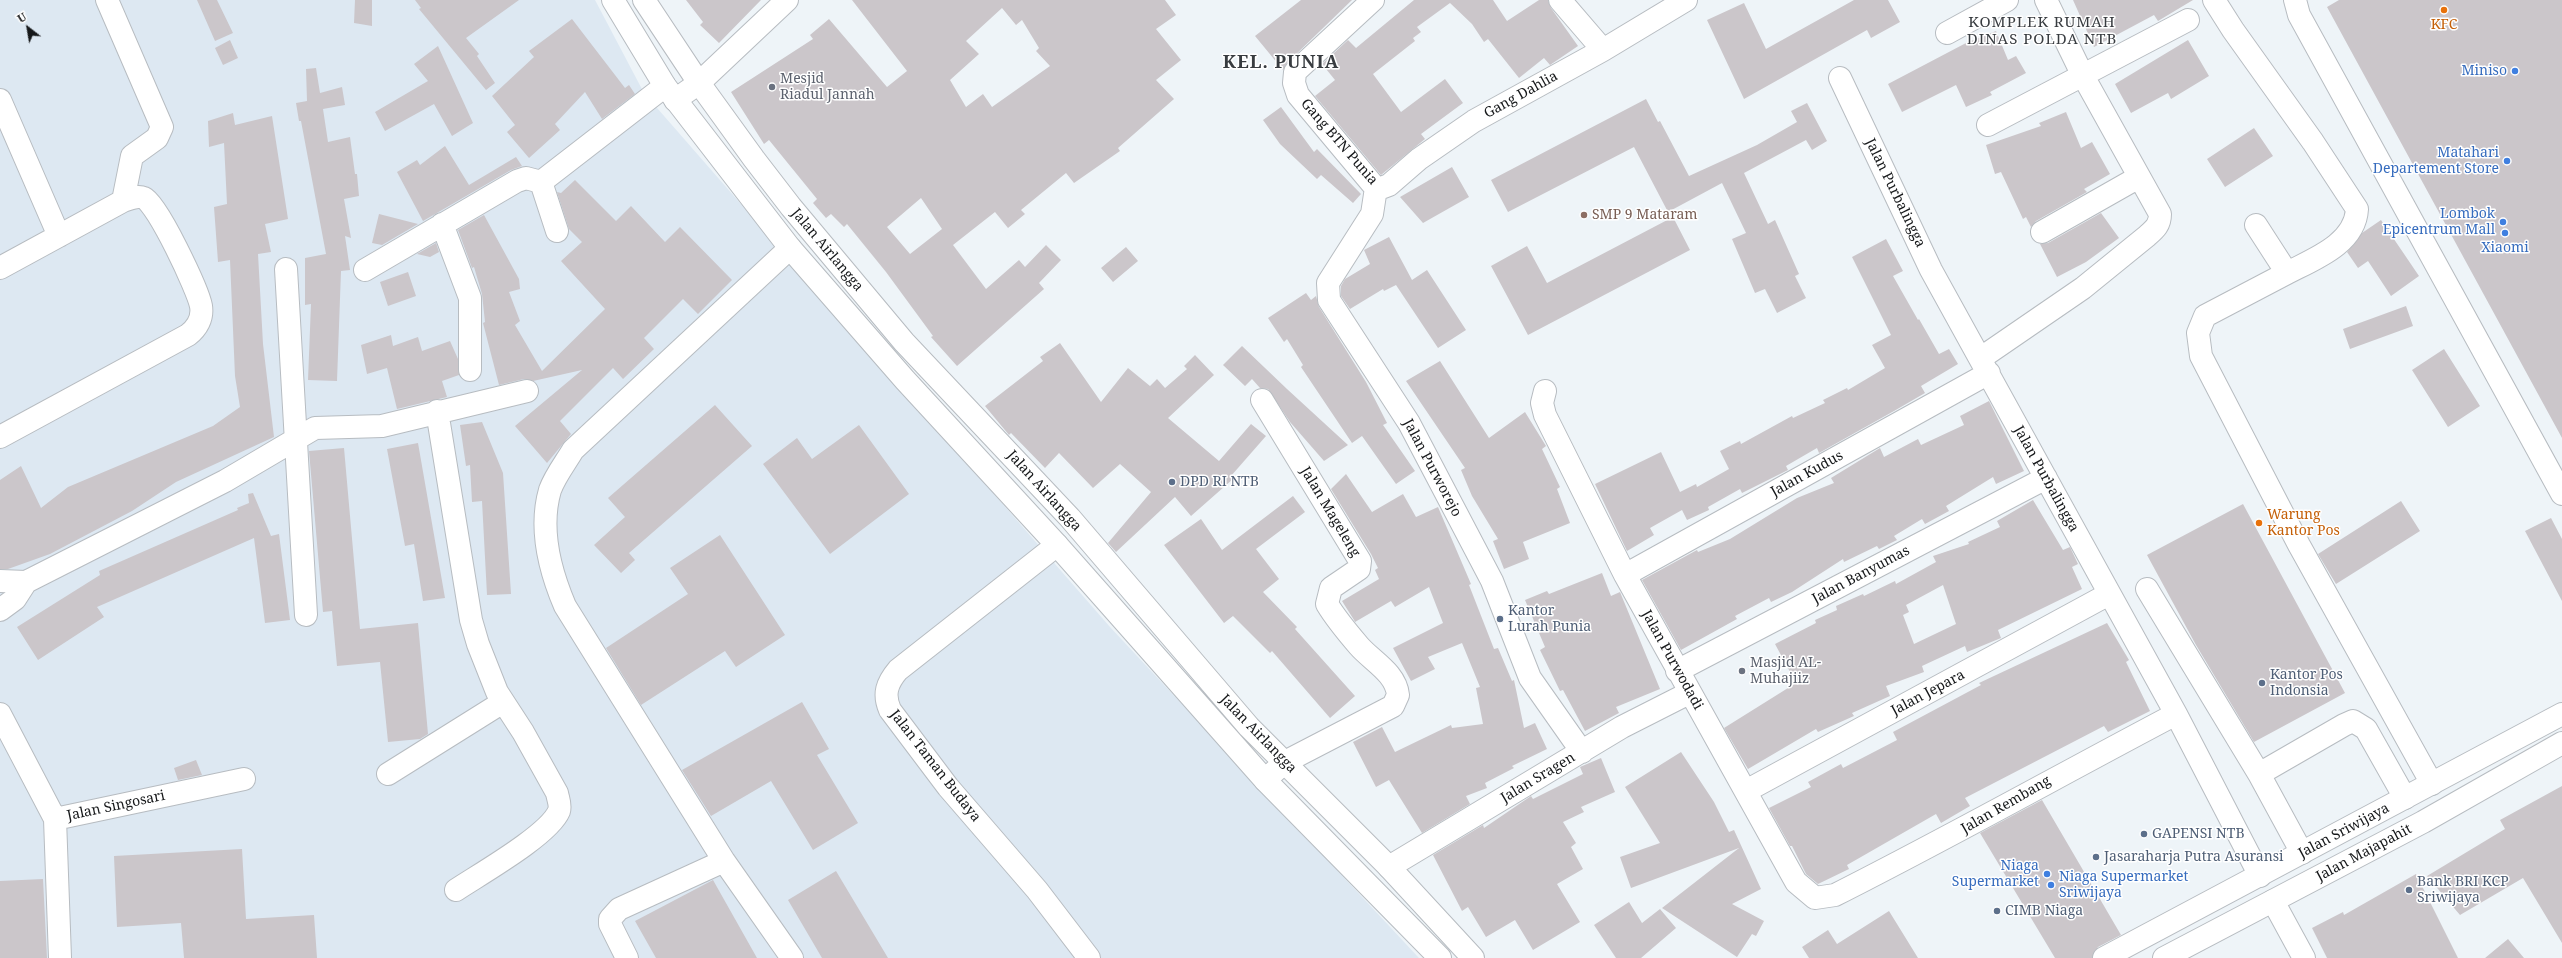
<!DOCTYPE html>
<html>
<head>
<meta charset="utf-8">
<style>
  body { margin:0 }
  #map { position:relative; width:2562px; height:958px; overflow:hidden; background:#eef4f8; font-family:"Noto Serif",serif }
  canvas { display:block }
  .north { position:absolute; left:8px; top:8px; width:40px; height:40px; -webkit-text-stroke:3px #fff; paint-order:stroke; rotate:329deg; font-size:11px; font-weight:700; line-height:16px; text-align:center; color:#16181a }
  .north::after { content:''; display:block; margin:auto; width:14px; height:18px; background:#16181a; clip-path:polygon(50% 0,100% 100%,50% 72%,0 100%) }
</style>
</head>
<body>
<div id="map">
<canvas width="2562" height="958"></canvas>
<div class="north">U</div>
</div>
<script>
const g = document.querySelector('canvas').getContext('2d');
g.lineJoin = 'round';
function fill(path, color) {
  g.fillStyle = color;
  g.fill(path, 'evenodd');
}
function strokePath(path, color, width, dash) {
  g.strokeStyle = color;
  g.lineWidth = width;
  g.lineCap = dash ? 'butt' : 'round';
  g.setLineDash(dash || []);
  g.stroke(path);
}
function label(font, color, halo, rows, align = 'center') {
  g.font = font + ' "Noto Serif",serif';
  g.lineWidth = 3;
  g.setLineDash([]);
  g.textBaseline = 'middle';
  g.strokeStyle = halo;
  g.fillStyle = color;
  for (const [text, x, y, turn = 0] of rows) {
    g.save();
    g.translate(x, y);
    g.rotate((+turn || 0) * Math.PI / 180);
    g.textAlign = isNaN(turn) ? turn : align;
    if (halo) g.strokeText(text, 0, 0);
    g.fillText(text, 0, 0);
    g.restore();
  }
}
fill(new Path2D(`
  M0,0H595L644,93L1110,627L1419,958H0Z`), '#dde8f2');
fill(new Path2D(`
  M197,0H217L233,33L215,41Z
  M355,0H372V26L354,23Z
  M415,0H519L466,38L479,54L477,56L495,83L486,90L419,9L421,8Z
  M686,0H761L719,43L700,25L703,22Z
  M852,0H1165L1176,15L1156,29L1181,60L1156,80L1174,99L1118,148L1120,151L1074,183L1066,173L1021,210L1025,214L1008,228L995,212L953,245L986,289L1019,260L1025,267L1046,245L1061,260L1039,283L1044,289L957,366L931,337L933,336L886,272L847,224L844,227L831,214L826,218L813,203L817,199L769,140L764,144L731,92L813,39L810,35L829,19L887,87L907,71ZM1002,8L1016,25L1022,20L1039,48L1036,51L1050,66L992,107L983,94L966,107L950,80L979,54L966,41ZM921,198L942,229L910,254L887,227Z
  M1301,0H1352L1287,63L1283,70L1255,36Z
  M1414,0H1493L1507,21L1539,0H1548L1551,8L1578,46L1550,65L1544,58L1519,78L1488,39L1484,42L1472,24L1450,3L1417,27L1421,32L1413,38L1415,41L1373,74L1401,112L1445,79L1463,103L1421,134L1425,139L1381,175L1315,96L1335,80L1322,64L1348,40L1356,48Z
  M1854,0H1888L1900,22L1871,38L1867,30L1744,99L1707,20L1744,3L1766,49Z
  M2073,0H2193L2158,21L2154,15L2094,47Z
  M2339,0H2562V438L2327,7Z
  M572,19L625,88L629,85L635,94L602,119L585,92L555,124L560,130L529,158L507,132L515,125L492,96L534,57L529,51Z
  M1996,31L2008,60L2016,56L2026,73L1990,92L1992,95L1966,107L1956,85L1902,112L1888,84L1966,43Z
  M230,40L238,58L223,65L215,48Z
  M2188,40L2209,76L2171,99L2168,93L2131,113L2115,84Z
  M438,46L473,123L452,136L434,104L385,131L375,112L428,81L414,64Z
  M316,68L320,93L342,87L345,105L323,109L328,142L350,137L355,174H357L359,196L344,199L351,238L345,236L350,270L341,271L337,381L308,380L311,304L305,305V258L326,254L301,121H299L296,103L307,101L306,69Z
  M1646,99L1658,122L1660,121L1689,176L1757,145L1797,122L1791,111L1807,103L1827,141L1812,150L1806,140L1744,173L1768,224L1775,220L1799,274L1795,276L1806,298L1777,313L1765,289L1755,293L1732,239L1746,233L1722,183L1668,212L1634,147L1508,212L1491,180Z
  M1281,107L1314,152L1317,149L1361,194L1353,203L1321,175L1317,179L1280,144L1263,120Z
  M2066,112L2081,148L2092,142L2110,174L2084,189L2087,192L2036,221L2031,227L2026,217L2023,219L2001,172L1995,174L1986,145L2041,126L2039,123Z
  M233,113L235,125L272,116L288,219L265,224L271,252L258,254L263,344L274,437L176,482L132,511L50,554L8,569H0V480L21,466L41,508L68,487L213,426L240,407L235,376L230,260L218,262L214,207L227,204L224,143L209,147L208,121Z
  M2254,128L2273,156L2225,187L2207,159Z
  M445,146L469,185L516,157L522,166L511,170L423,221L397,172L417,160L420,165Z
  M1452,167L1469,197L1423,223L1400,197Z
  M575,180L616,221L631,206L665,242L680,227L732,280L698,314L683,299L644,338L654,349L623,379L613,368L560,421L571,434L547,463L515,426L582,370L533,381L524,379L499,385L483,323L485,322L482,294L474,267L472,268L458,230L484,215L519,279L520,289L509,292L520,321L515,325L542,371L605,309L561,261L582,242L569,229L557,192L561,193Z
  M2101,213L2119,238L2086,262L2057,277L2040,244L2048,243Z
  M379,214L418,224L382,245L372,243Z
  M1673,217L1690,250L1528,335L1491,266L1527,246L1547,283Z
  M2381,220L2419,276L2391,296L2368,261L2358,268L2347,252L2362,233Z
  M1389,237L1412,280L1427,270L1466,330L1438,348L1396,285L1384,291L1383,289L1350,309L1341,296V286L1345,279L1370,264L1364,250Z
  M1886,239L1903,271L1893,276L1918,320L1919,319L1939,354L1949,349L1958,364L1921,386L1925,393L1894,411L1819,453L1817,448L1786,466L1788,470L1742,493L1740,489L1708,507L1709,510L1687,520L1682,510L1650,528L1654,535L1627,551L1595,484L1661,452L1680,492L1696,484L1697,487L1729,469L1720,451L1740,441L1741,444L1792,416L1793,418L1825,403L1823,400L1847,388L1848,390L1885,368L1872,345L1891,335L1852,257Z
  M436,243L439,252L430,257L417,254Z
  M1126,247L1138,261L1113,282L1101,268Z
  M408,272L416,296L388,306L380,282Z
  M1306,293L1311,300L1316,296L1319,307L1366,382L1387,423L1383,425L1415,471L1396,484L1362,436L1352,443L1301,367L1303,365L1287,339L1284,342L1268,318Z
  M2406,306L2413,326L2350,349L2343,329Z
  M391,335L393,346L418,337L422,351L450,341L458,359L459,375L442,381L447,397L397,409L387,368L367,374L361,345Z
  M1060,343L1101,402L1128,368L1150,386L1157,379L1165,388L1187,369L1184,366L1195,355L1214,375L1168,418L1219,461L1251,424L1266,436L1231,476L1233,479L1191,516L1175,497L1116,552L1108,543L1151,492L1120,464L1093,488L1059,453L1045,468L1011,433L1009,435L985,406L1043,361L1040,357Z
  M1242,346L1287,389L1348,445L1324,461L1290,422L1268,389L1260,388L1252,379L1245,386L1223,365Z
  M2444,349L2480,406L2448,427L2412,370Z
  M1440,361L1489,438L1525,412L1546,446L1542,449L1560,487L1557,489L1570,523L1523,542L1529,559L1504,569L1493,541L1498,539L1472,496L1461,470L1465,468L1406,381Z
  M1989,401L2024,471L1996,484L1993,477L1946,506L1949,511L1925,524L1922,519L1894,536L1897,540L1879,549L1877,546L1844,562L1843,559L1792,592L1771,602L1769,598L1735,616L1737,619L1681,650L1642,580L1697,550L1698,552L1730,539L1797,498L1834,483L1831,478L1880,448L1884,457L1918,439L1921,445L1964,425L1960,416Z
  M715,405L752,446L629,553L635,560L621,573L594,545L625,517L608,498Z
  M482,422L503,473L511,594L487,595L482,501L472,502L470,465L466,466L460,425Z
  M859,425L909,494L830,554L763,464L797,438L812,459Z
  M418,443L445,598L423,601L414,544L405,546L387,449Z
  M344,448L360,629L418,623L428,734L420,739L388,742L380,662L337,666L332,611L323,612L309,451Z
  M1346,474L1372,512L1403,494L1416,517L1438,507L1471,584L1469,585L1494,649L1498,648L1512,681L1514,680L1524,728L1535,723L1547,749L1512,766L1514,768L1485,783L1487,788L1466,796L1470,804L1422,833L1389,780L1376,787L1353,742L1382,727L1395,752L1451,725L1452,728L1483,724L1476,688L1480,687L1462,643L1428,657L1435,669L1411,681L1393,648L1443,623L1429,587L1395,607L1391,601L1355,622L1354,620L1342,601L1379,579L1375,570L1378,568L1371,554L1331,489Z
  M253,493L271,536L279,534L290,620L265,623L254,538L97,607L104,617L38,660L17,627L100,575L99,571L238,510L237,508L249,503L248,494Z
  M1293,496L1305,512L1256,549L1279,579L1263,592L1297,627L1295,629L1355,696L1330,718L1272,651L1270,653L1233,616L1224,623L1164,545L1201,519L1222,550Z
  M2033,500L2063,550L2070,547L2078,564L2072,567L2082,589L1998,630L2001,638L1967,652L1965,646L1922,666L1924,672L1886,686L1890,696L1852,713L1854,716L1818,732L1816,729L1748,769L1724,728L1796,683L1775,644L1816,623L1815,620L1837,610L1836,606L1863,594L1864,596L1895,581L1896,584L1936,562L1933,556L1969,544L1968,542L2000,527L1997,521ZM1943,585L1956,624L1914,644L1903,615L1909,612L1906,605Z
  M2401,501L2420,531L2336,584L2318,554Z
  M2243,504L2345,693L2254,742L2196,645L2147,555Z
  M2551,518L2562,539V601L2525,531Z
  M720,535L785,635L736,667L725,651L641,705L606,648L688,594L670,568Z
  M1602,573L1611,596L1620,592L1660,689L1616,707L1619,713L1585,731L1563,690L1560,691L1540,650L1545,647L1525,600L1547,591L1549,594Z
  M2107,623L2129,660L2126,662L2150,711L2108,732L2104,726L1965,798L1970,806L1941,823L1936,814L1847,865L1849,869L1818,884L1806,874L1792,846H1790L1769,808L1811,787L1808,782L1841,764L1843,768L1897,740L1893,732L1981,685L1979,683Z
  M802,702L829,749L817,755L858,823L813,850L771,781L711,816L682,770Z
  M1681,752L1714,802L1729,832L1734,830L1761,889L1732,904L1764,921L1756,936L1752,934L1737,957L1662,908L1739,848L1631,888L1620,857L1660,843L1625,787Z
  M1601,758L1615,792L1581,807L1584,812L1563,822L1576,843L1571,847L1583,869L1557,884L1580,922L1533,950L1515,920L1486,937L1468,907L1462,911L1433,855L1483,825L1484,828L1531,796L1533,799L1583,774L1580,767Z
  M196,760L202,775L178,780L174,768Z
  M2562,786V943L2523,878L2460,915L2427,876L2505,829L2500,820Z
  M2042,800L2121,935L2098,947L2092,958H2055L1980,833Z
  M242,849L246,919L314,915L317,958H184L181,923L117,927L114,856Z
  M836,871L888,958H822L788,900Z
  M2416,874L2458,958H2327L2312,928L2343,912L2344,915Z
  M43,879L47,958H0V881Z
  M713,880L757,958H656L635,921Z
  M1629,902L1642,923L1660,909L1676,928L1641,958H1616L1594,925Z
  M1889,911L1918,958H1809L1802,947L1828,930L1837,944Z
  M2508,939L2524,958H2485Z`), '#cbc6ca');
const minor = new Path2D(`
  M107,0L162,127L157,138L132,156L123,201
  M1373,0L1295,72L1294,83L1298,95L1374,186L1381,188L1389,185L1419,159L1474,121L1603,50L1560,0
  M2214,0L2233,30L2313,142L2357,209C2355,244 2314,259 2287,273
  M2295,0L2299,15L2562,494
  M1947,33L2007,0
  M1603,50L1686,0
  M1840,78L1931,270L2176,714L2260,876
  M0,100L59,236
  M675,100L699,83L787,0
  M1988,125L2188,20
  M541,182L557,231
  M1376,188L1372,214L1328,283L1329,300L1409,423L1492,581L1530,678L1582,752
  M442,224L470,298V370
  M2256,225L2287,273L2205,316L2198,333L2201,356L2299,545L2432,784
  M2042,232L2139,177
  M0,268L123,201C130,199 137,195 144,198C157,203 198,290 201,306C203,318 197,328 188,335L0,437
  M286,269L306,615
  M365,270L517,181L526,178L541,182L665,86
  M1981,358L2083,288L2147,236C2155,229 2160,225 2160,214L2082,74L2046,0
  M1545,391L1542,403L1545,415L1625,575L1796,882L1815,898L1835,895C1950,837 2062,774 2176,714
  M1262,400L1360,561L1359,569L1331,588L1327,604C1336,619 1347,632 1359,646C1372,661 1396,673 1398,695L1393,706L1285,762L1265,780
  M437,411L471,620L478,644L497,692L523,732L557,793C558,799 561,805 559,811C549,835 480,874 456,890
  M1057,545L898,670C887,683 883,694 890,710L948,787L1037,890L1089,958
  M1625,575L1989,373
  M0,581L26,582
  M2147,589L2259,774
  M0,610L15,599L26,582L225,481L315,428L382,426L527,391
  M1677,671L2046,478
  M0,714L55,819
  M388,774L503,702
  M1746,791L2109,594
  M2302,853L2259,774L2344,725L2353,721L2366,729L2405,798
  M724,861L565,606C550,571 539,528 550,490C555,476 566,462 573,450L790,248
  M1389,867L1622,727L1689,693
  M2273,901L2304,958
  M60,958L55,819L244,779
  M627,958L610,924V919L619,909L724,861L792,958`);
const major = new Path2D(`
  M613,0L665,86L790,248L905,380L1057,545L1265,780L1440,958
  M644,0L699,83L754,159L791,207L904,342L1070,518L1249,727L1389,867L1473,958
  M2104,958L2562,714
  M2164,958L2423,822L2562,743`);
strokePath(minor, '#b7bcc1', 24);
strokePath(major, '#b7bcc1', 24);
strokePath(minor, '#fff', 22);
strokePath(major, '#fff', 22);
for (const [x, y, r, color] of [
  [2444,10,4,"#e8710a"],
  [2515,71,4,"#3f7fe0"],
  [772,87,4,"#6b7280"],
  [2507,161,4,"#3f7fe0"],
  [1584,215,4,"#8d6e63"],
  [2503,222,4,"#3f7fe0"],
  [2505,233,4,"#3f7fe0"],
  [1172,482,4,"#5c6f8a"],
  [2259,523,4,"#e8710a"],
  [1500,619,4,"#5c6f8a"],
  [1742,671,4,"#6b7280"],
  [2262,683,4,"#5c6f8a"],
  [2144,834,4,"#5c6f8a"],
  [2096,857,4,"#5c6f8a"],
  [2047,874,4,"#3f7fe0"],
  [2051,885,4,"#3f7fe0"],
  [2409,890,4,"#5c6f8a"],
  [1997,911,4,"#5c6f8a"]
]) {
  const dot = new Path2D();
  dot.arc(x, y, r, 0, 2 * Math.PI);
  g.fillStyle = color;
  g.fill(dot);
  strokePath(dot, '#fff', 1.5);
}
label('14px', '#c56008', '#fff', [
  ["KFC",2444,25],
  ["Warung",2267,515,"left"],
  ["Kantor Pos",2267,531,"left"]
]);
label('14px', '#366cbe', '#fff', [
  ["Miniso",2507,71],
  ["Matahari",2499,153],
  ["Departement Store",2499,169],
  ["Lombok",2495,214],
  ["Epicentrum Mall",2495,230],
  ["Xiaomi",2505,248,"center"],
  ["Niaga",2039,866],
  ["Supermarket",2039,882],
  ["Niaga Supermarket",2059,877,"left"],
  ["Sriwijaya",2059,893,"left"]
], 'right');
label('14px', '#5b616d', '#fff', [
  ["Mesjid",780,79],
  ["Riadul Jannah",780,95],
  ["Masjid AL-",1750,663],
  ["Muhajiiz",1750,679]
], 'left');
label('14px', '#16181a', '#fff', [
  ["Gang Dahlia",1521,95,-29],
  ["Gang BTN Punia",1339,142,49],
  ["Jalan Purbalingga",1895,193,64],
  ["Jalan Airlangga",827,250,50],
  ["Jalan Purworejo",1432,468,62],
  ["Jalan Kudus",1807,474,-29],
  ["Jalan Purbalingga",2046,479,61],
  ["Jalan Airlangga",1044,491,48],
  ["Jalan Mageleng",1330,512,59],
  ["Jalan Banyumas",1861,575,-28],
  ["Jalan Purwodadi",1672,660,61],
  ["Jalan Jepara",1928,693,-28],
  ["Jalan Airlangga",1258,734,46],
  ["Jalan Taman Budaya",935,766,52],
  ["Jalan Sragen",1538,778,-31],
  ["Jalan Rembang",2006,805,-30],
  ["Jalan Singosari",116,806,-12],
  ["Jalan Sriwijaya",2344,831,-28],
  ["Jalan Majapahit",2364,853,-28]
]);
label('14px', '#785e54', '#fff', [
  ["SMP 9 Mataram",1592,215]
], 'left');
label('14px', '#4e5e75', '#fff', [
  ["DPD RI NTB",1180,482],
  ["Kantor",1508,611],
  ["Lurah Punia",1508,627],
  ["Kantor Pos",2270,675],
  ["Indonsia",2270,691],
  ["GAPENSI NTB",2152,834],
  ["Jasaraharja Putra Asuransi",2104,857],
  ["Bank BRI KCP",2417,882],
  ["Sriwijaya",2417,898],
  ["CIMB Niaga",2005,911]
], 'left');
g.letterSpacing = '1px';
label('15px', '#383c40', '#fff', [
  ["KOMPLEK RUMAH",2042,23],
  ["DINAS POLDA NTB",2042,40]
]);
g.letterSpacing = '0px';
g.letterSpacing = '1px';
label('bold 18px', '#383c40', '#fff', [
  ["KEL. PUNIA",1281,63]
]);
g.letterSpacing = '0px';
</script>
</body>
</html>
